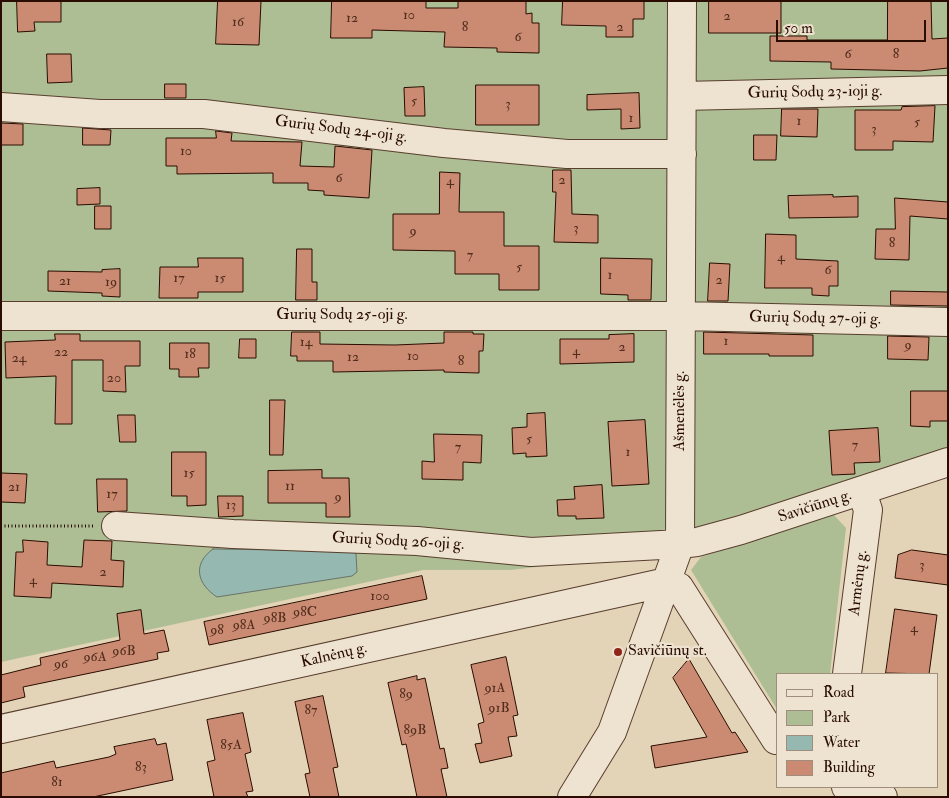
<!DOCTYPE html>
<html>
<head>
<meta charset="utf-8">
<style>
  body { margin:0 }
  #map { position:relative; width:949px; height:798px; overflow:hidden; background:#e4d4b7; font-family:"IM FELL Double Pica",serif }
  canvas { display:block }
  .frame { position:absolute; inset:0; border:2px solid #2a0c00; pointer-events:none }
  .legend { position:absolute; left:776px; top:673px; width:162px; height:115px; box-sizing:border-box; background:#ede3d0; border:1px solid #9f8d7d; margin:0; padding:6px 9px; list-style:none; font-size:15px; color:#2a0c00 }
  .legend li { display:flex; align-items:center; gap:10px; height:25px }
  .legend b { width:25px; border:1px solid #9f8d7d }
  .scale { position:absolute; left:776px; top:20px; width:150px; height:22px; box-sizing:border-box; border:2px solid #2a0c00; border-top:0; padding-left:6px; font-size:15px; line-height:18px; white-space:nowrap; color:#2a0c00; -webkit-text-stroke:4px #ede3d0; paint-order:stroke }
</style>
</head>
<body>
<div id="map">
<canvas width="949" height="798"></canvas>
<div class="frame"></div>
<ul class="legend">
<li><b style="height:6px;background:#ede3d0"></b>Road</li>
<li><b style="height:14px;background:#aebe94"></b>Park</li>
<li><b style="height:14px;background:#95b8b0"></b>Water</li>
<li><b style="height:14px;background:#ca8b72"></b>Building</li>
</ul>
<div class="scale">50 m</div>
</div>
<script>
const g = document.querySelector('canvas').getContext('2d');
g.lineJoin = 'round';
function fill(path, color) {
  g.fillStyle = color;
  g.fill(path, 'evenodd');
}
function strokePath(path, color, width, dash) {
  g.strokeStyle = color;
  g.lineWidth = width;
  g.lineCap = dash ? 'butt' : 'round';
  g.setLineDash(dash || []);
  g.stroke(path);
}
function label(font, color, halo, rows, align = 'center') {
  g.font = font + ' "IM FELL Double Pica",serif';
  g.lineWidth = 4.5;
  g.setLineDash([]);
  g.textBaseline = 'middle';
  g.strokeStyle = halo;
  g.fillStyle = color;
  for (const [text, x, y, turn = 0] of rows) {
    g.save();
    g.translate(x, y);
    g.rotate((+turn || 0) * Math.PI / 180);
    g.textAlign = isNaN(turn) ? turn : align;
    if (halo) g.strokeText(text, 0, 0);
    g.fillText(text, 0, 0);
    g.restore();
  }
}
fill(new Path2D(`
  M1,1H948V449L660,552L511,570H423L1,662Z
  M833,514L846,528L830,674H778V711L691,570L701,557Z`), '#aebe94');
const water = new Path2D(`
  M213,549L352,551L356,554L357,572L352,576L217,597C197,584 192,564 213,549Z`);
fill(water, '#95b8b0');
strokePath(water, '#6a736a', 1);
const building = new Path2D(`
  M17,1H61V22H34L35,31L18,32Z
  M218,1H261L259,45L216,44Z
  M332,1H426V8H458V1H526V14L532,13V23H539V53L497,52V48L444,47L445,32L372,30V38H331Z
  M563,1H644V19H633V37H606V26L562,25Z
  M709,1H781V33H709Z
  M888,1H931L932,39L948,38V68L920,71L831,69V62L770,61V36H807V40H887Z
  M47,54H71L72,82L48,83Z
  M165,84H186V98H165Z
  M476,85H539V125H476Z
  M424,87L425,116H405L404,88Z
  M639,93L640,128L621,129V109L587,110V95Z
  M935,106L933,142L893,141V150H855V110H901L902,107Z
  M782,109H818L817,137L781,136Z
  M1,123L23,124V145H1Z
  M83,128L111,130L110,145H83Z
  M216,131L232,133L231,141L302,142L300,166L334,167L335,146L372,150L369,198L324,195V191L308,190V183H273V173L177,174V166H166V138H216Z
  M754,135H777L776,160H754Z
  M553,170H571L572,214L598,215V243L554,242L556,192H553Z
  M440,172L460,173L459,212H504V246H539V290H499V274H455V251L393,250V214H439Z
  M100,188V204L77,205V189Z
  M833,195V197L858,196V217L789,218L788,196Z
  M895,198L948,202V219L910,216L909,260L875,259L876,229H895Z
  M95,206H111V229H95Z
  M766,234L796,235V259L838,261V286H829V296L812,295V288H765Z
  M297,249H312V282H317V300H296Z
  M198,258H243V292H198V298H159L160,267H198Z
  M601,258L652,259L651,300H628V295L601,294Z
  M710,263L730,264L728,301H708Z
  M120,269V297L102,296V293L48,291V271L102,272V270Z
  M891,291L948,292V306L891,305Z
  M292,332H320V344L395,345L444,343V332H473V334H484L483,351H479V373L444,372V370L333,372V361H297V356H291Z
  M704,332L813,335V356H769V354H704Z
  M55,334H80V341H140V366H125L126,392L103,391V360H72V424H55L56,376L6,378L5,342L55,340Z
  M634,334V362L560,364V339H609V335Z
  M888,336L929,337L928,360L888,359Z
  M240,339H256V358H239Z
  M170,343H209V368H198L199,377H179V369H170Z
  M911,391H948V421H930V427L911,426Z
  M270,400H285L283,455H270Z
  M545,413L547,456L526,457V453L513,454L512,428L527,427V414Z
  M118,415H135L136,442H120Z
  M645,420L649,484L612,486L608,422Z
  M878,428L880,462L854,463L855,474L832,475L829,431Z
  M434,434L482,435L481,463L463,462V480L422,479V461L434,462Z
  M172,452H206V505L187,506V496H172Z
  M322,470V478H349L350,517H326V503H268V471Z
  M1,473L27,474L25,503L1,502Z
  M97,479H127V511L98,512Z
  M602,485L604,518L576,519V516H558L557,500L575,499L574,487Z
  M218,496H243V516L219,517Z
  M23,540L48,542L47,565L82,567L84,540L112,541L111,560L124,561L123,587L52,583L51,598L14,596L16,552H23Z
  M912,550L948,555V585L895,578L898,555Z
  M422,576L427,599L209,645L204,622Z
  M895,609L937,615L929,674L886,673Z
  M141,610L144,634L164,630L169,651L157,653L158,659L23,687L25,697L1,703V675L41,665L40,658L120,640L117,614Z
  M506,657L518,715L513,716L517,736L508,737L512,756L480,763L475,744L482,743L478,724L484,722L471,665Z
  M689,659L732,733L735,732L748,752L655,768L651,746L707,737L673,678Z
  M417,676V680L425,678L440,749L444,748L448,768L441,769L447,797H417L406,744L402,745L388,683Z
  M323,696L338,767L333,768L339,797H310L305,774L310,773L295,702Z
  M243,713L251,752L245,754L253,791L246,792L248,797H214L207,762L215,760L207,720Z
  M155,739L157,745L166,743L173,780L93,797H1V773L54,761L56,768L109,757L116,754L114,747Z`);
fill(building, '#ca8b72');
strokePath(building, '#2a0c00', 1);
const minor = new Path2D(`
  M682,96L948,90
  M1,107L100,114H204L444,143L567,154H682
  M1,316H682L948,322
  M116,526L233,534L417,541L531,552L680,544L697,542L741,530L948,462
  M847,674L868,510L862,492
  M1,729L667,582L679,587L776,740
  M846,787L855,793L883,797
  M572,797L612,732L680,544L682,1`);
strokePath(minor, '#583e2e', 30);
strokePath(new Path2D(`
  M1,526H93`), '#2a0c00', 3, [1, 2.5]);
strokePath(minor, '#ede3d0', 28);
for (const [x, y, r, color] of [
  [618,652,5,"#8f2418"]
]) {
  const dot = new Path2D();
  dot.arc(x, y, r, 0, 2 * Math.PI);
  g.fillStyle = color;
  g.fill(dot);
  strokePath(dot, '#ede3d0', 2);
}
label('14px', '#522c1c', null, [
  ["10",409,16],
  ["2",727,17],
  ["12",352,19],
  ["16",238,23],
  ["8",465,28],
  ["2",620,28],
  ["6",518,38],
  ["6",848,55],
  ["8",896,55],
  ["5",414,102],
  ["3",508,105],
  ["1",631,119],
  ["1",799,122],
  ["5",917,123],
  ["3",874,130],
  ["10",186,152],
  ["6",339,179],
  ["2",562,181],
  ["4",450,182],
  ["3",576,229],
  ["9",413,232],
  ["8",892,244],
  ["7",470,256],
  ["4",781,258],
  ["5",519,268],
  ["6",828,271],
  ["1",610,276],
  ["17",179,279],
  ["15",220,279],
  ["2",719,281],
  ["21",65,282],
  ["19",111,283],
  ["1",726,342],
  ["14",306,343],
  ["9",908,346],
  ["2",622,348],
  ["4",576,352],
  ["22",61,353],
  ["18",190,355],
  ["10",413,357],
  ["12",353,358],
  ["24",19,359],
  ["8",461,362],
  ["20",114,379],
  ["5",529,440],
  ["7",855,446],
  ["7",458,448],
  ["1",628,453],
  ["15",189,474],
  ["11",290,487],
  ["21",14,488],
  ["17",112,495],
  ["9",338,498],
  ["13",231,506],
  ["3",922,566],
  ["2",103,573],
  ["4",33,581],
  ["100",380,597],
  ["98C",305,613],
  ["98B",275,619],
  ["98A",244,626],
  ["4",914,629],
  ["98",217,631],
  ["96B",124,652],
  ["96A",95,658],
  ["96",61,665],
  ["91A",495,689],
  ["89",406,695],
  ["91B",499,709],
  ["87",311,711],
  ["89B",415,731],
  ["85A",231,746],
  ["83",141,768],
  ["81",57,783]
]);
label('16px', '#2a0c00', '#ede3d0', [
  ["Gurių Sodų 23-ioji g.",815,93,-1],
  ["Gurių Sodų 24-oji g.",341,130,7],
  ["Gurių Sodų 25-oji g.",342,316],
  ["Gurių Sodų 27-oji g.",815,319,1],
  ["Ašmenėlės g.",681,411,-90],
  ["Savičiūnų g.",815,507,-18],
  ["Gurių Sodų 26-oji g.",398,542,3],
  ["Armėnų g.",859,583,-83],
  ["Kalnėnų g.",334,656,-13]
]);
label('16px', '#2a0c00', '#ede3d0', [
  ["Savičiūnų st.",628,652]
], 'left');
</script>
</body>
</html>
